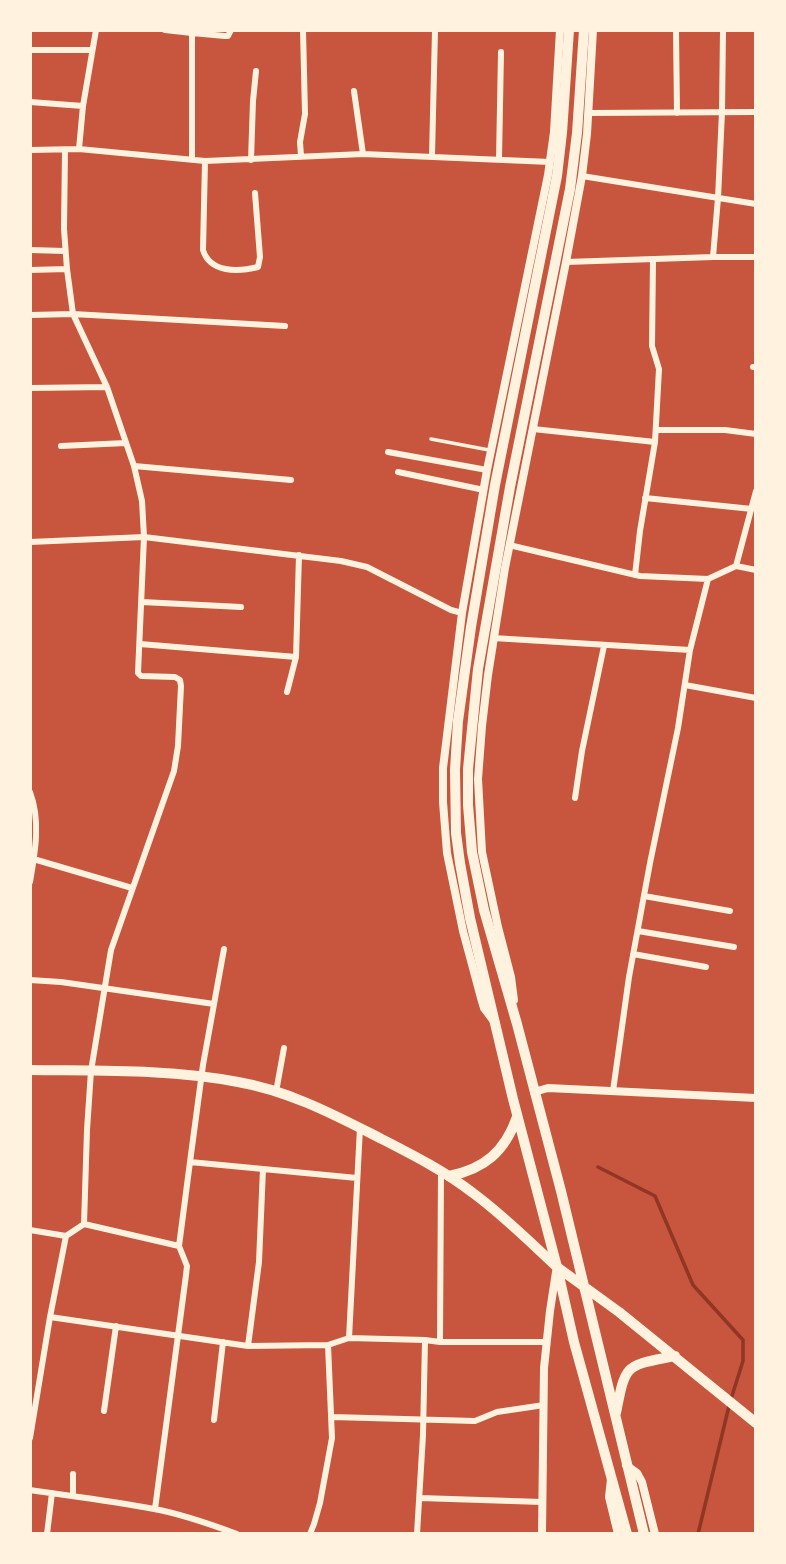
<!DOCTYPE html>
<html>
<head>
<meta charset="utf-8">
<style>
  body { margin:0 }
  #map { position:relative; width:786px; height:1564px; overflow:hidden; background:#c8553d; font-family:"Alegreya Sans",sans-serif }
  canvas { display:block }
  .frame { position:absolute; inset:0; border:32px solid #fff3e0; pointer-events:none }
</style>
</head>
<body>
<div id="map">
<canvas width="786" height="1564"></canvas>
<div class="frame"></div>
</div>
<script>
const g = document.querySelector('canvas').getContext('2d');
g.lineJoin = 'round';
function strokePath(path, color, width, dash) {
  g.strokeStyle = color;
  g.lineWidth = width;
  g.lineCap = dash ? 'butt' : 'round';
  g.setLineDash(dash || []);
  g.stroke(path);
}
strokePath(new Path2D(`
  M598,1167L655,1196L693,1285L743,1340V1361L731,1399
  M698,1534L729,1406`), '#8f3625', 3.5);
strokePath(new Path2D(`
  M431,439L489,450`), '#fff3e0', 3.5);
strokePath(new Path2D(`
  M165,30L192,33
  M676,30L677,113
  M30,50H92
  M354,91L363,154
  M30,102L83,106
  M588,113L756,112
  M79,149L83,106L96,30
  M30,150L79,149L205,161L363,154L550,162
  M65,150L64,229L67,269L73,314L107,387L134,466L142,501L144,537L138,673L141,676L175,677L180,680L181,686L178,746L174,771L111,950L91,1071L87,1130L84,1224
  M301,156L300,142L305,114L303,30
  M432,156L435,30
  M192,159V33L225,36H228L231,30
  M499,159L501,52
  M251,160L253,101L256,71
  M205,161L203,250C210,273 238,272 258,267L260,257L255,193
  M582,176L756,204
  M30,250L65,251
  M713,257L718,198L722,112L723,30
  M566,262L713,257H756
  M30,270L67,269
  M30,315L73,314L285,326
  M753,367H756
  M30,388L107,387
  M533,429L655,442
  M656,430H725L756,434
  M61,446L126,443
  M388,452L487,470
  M134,466L291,480
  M398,472L484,490
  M645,498L752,509
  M30,542L144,537L341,561L367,567L451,610L462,613
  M509,545L640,576L708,579L736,566L756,570
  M736,566L756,491
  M635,575L640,531L655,442L659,369L652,346L653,260
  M142,602L241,607
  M493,638L690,650
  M140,644L296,657
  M685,685L756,698
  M287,692L296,657L299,555
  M30,792C41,821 35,853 30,882
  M575,798L582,751L604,646
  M30,858L132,888
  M644,896L730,911
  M638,931L734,947
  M633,954L706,967
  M30,980L61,982L214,1004
  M613,1091L629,977L650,863L678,728L690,650L708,579
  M276,1092L284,1048
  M190,1162L203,1065L224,949
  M30,1230L66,1236
  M179,1246L190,1162L357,1178
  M50,1317L248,1346L328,1345
  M349,1338L425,1340L440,1342H546
  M440,1342L441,1171
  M248,1346L259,1262L263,1169
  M104,1411L116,1326
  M332,1417L475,1421L497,1412L544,1405
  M214,1420L223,1342
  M30,1438L50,1317L66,1236L84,1224L179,1246
  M30,1490C71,1496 113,1501 154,1509C182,1514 210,1524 237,1534
  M73,1495V1474
  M420,1498L542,1502
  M155,1509L186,1275L187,1266L179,1246
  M47,1534L52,1493
  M310,1534L314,1524L320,1503L332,1438L328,1345L349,1338L360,1128
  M417,1534L423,1435L425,1340`), '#fff3e0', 6);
strokePath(new Path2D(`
  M514,1000L511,977L498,927L482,852L478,779L482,726L488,675L505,568L566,262L582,176L587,134L593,30
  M493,1020L484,1008L481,998L463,931L447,853L443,802V768L462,613L487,470L548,175L554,132L560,30
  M534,1092L548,1088L756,1098
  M626,1465L637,1473L642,1482L655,1534
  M611,1479L609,1497L618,1534
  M542,1534L544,1368L550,1311L556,1272`), '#fff3e0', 8);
strokePath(new Path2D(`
  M30,1070C99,1071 170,1069 238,1082C285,1090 329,1112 372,1134C407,1152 442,1169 473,1193C503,1215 530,1242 557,1267`), '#fff3e0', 10);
strokePath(new Path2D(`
  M569,30L562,133L557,176L495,485L471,627L458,721L455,770L456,833L460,863L470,918L513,1099L557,1267L574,1342L627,1534
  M584,30L577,133L570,189L510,487L478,669L468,769V805L472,852L484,910L517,1024L561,1191L644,1534
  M449,1176C485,1169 505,1151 517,1117
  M557,1267L619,1312L756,1423
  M616,1413C626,1362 625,1366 675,1356`), '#fff3e0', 10);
</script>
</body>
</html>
